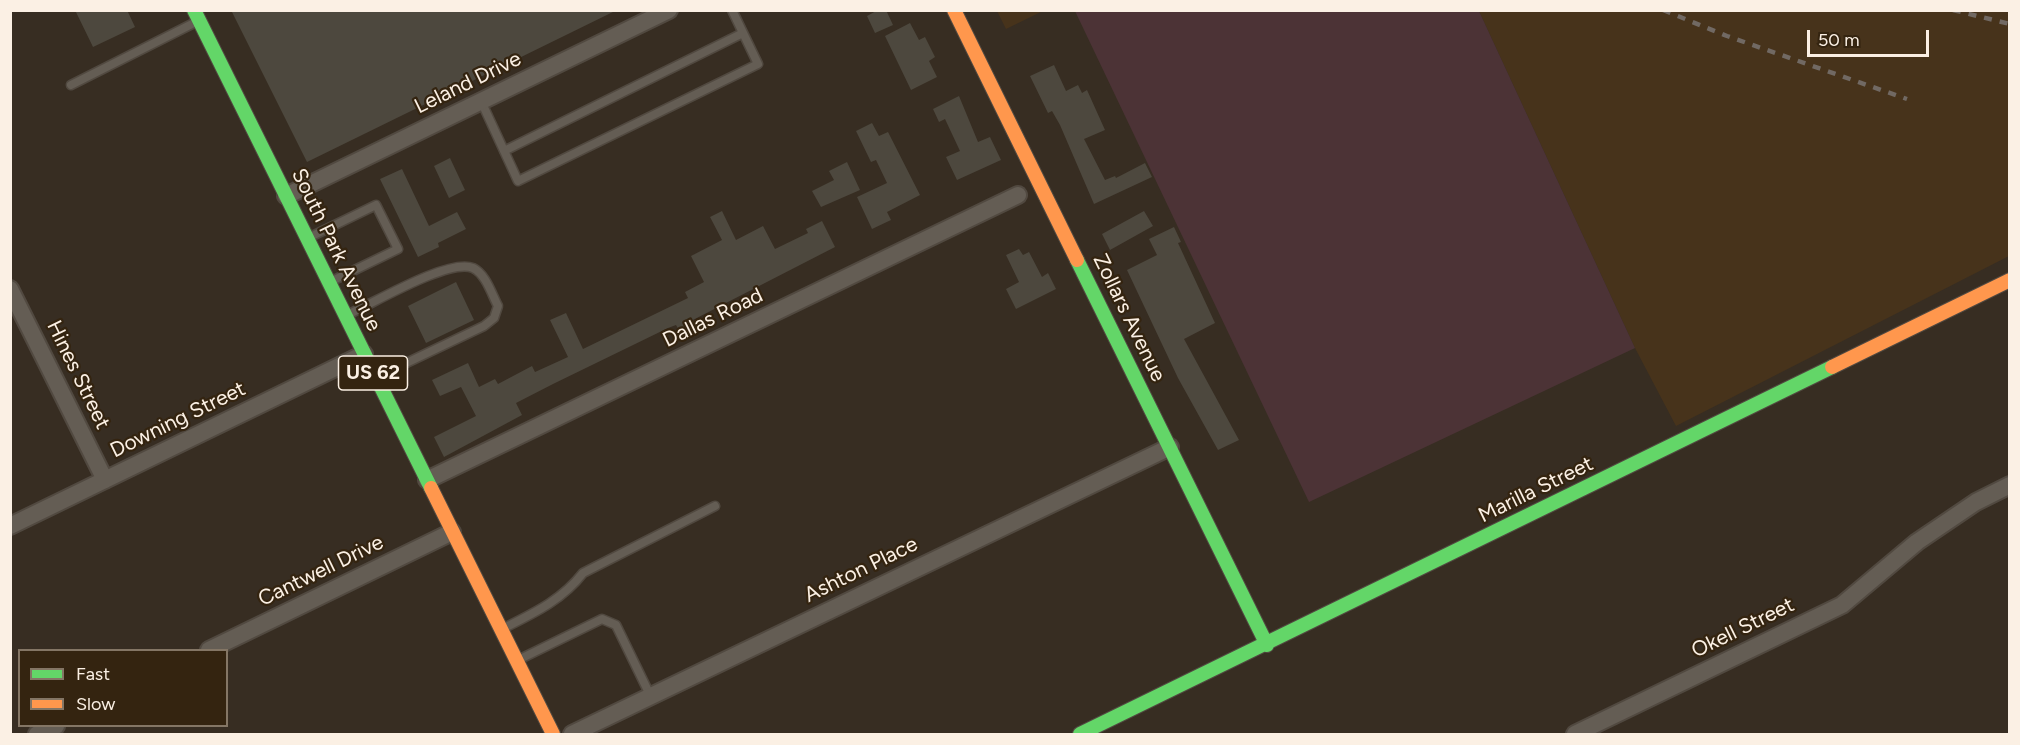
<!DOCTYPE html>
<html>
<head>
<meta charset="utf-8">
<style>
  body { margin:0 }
  #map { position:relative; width:2020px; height:745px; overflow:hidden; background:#372d22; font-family:Figtree,sans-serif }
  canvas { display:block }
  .frame { position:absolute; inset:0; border:12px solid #fbf0e4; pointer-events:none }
  .legend { position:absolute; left:18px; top:649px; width:210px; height:78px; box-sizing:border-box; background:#342410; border:2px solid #847665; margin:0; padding:8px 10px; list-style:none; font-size:18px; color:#fbf0e4 }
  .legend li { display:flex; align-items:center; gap:12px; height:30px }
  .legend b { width:30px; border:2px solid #847665 }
  .scale { position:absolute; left:1807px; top:30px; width:122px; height:27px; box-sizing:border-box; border:3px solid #fbf0e4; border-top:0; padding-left:8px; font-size:18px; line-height:21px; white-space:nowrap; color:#fbf0e4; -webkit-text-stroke:4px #342410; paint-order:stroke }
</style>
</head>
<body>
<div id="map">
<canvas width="2020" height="745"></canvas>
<div class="frame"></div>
<ul class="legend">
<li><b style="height:8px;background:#63d668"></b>Fast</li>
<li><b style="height:8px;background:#ff974d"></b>Slow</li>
</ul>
<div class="scale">50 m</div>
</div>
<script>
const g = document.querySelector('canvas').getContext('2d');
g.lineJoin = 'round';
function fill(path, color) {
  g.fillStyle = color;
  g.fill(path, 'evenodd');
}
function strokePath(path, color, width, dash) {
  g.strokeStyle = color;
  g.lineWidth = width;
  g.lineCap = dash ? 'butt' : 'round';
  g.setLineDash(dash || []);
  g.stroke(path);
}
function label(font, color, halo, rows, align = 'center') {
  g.font = font + ' Figtree,sans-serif';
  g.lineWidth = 4.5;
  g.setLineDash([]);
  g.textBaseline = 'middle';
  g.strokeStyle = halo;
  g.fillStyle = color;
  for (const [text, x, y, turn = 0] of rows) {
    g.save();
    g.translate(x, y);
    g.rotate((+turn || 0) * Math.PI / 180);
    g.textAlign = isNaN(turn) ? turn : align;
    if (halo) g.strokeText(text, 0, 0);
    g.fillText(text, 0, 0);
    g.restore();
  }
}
fill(new Path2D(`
  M997,11H1043L1006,29Z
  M1479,11H2009V256L1676,426L1635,348Z`), '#47331b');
fill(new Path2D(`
  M1075,11H1479L1635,348L1309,502Z`), '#4c3336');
fill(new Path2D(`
  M75,10H127L135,27L93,47Z
  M231,10H617L307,162Z
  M878,10H886L893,25L875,33L867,16Z
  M910,23L919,40L925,37L935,57L929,61L937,77L911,90L885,36Z
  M1054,65L1066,91L1078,85L1082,93L1087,90L1105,130L1084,139L1105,180L1115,176L1116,178L1145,163L1152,177L1094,204L1060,125L1052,111L1048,113L1030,76Z
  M959,96L978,142L990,137L1001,160L957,180L946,157L960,151L945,119L939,122L933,109Z
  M872,123L879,136L888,132L920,195L887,212L891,220L872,229L857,197L887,183L876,160L871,162L856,131Z
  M450,158L465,190L449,198L434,166Z
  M847,162L860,190L821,207L812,191L834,180L829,171Z
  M402,169L429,226L457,212L466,229L438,243L439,247L418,257L380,179Z
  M722,211L736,240L763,226L775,249L808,233L806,229L822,221L835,247L689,322L692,327L680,332L676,325L668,328L553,384L516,403L522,415L444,457L434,437L476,416L461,387L440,396L432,380L468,363L479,387L495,379L498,384L532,366L535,372L568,357L550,320L566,313L583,349L688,298L685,292L704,282L691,256L722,240L710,217Z
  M1144,211L1153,226L1110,250L1102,234Z
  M1174,227L1181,242L1178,243L1215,323L1184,339L1239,440L1218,450L1178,378L1127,270L1157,255L1149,239Z
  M1019,249L1023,255L1029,252L1042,277L1048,273L1056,289L1016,309L1006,289L1019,282L1006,255Z
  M456,282L474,320L426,343L408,306Z`), '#4d483e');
const lane = new Path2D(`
  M71,85L196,22
  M481,101L518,181L758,64L732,10
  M504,151L743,33
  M308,238L376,205L398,249L332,281
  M349,314C374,303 449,258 473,268C486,274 492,295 498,306L494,318L484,326L379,376
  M504,628C534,613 562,600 583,573L715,506
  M518,660L602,619L616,625L651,697`);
const street = new Path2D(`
  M286,196L669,10
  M10,289L105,480
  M427,480L1018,195
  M10,526L364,354
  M209,650L452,532
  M37,734L56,726
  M572,734L1170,447
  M1575,734L1842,605L1917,542L1976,502L2010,485`);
const fast = new Path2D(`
  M194,10L431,488
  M1077,260L1267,645
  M1080,734L1832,367`);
const slow = new Path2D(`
  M954,10L1077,260
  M1832,367L2010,280
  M431,488L553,734`);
strokePath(lane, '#514940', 11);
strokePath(street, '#514940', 20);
strokePath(fast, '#514940', 16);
strokePath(slow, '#514940', 16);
strokePath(lane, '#645d54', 8);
strokePath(street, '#645d54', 16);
strokePath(fast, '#63d668', 14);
strokePath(slow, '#ff974d', 14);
strokePath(new Path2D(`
  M1663,10L1727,36L1907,99
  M1953,10L2010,24`), '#716963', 4.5, [8, 8]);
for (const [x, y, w] of [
  [373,373,69]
]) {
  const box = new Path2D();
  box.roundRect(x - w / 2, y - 17, w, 34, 4.5);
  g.fillStyle = '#342410';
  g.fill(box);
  strokePath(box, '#fbf0e4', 1.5);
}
label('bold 20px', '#fbf0e4', null, [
  ["US 62",373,373]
]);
label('21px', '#fbf0e4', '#342410', [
  ["Leland Drive",468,83,-26],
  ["South Park Avenue",336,250,64],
  ["Dallas Road",713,318,-26],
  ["Zollars Avenue",1129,318,64],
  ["Hines Street",78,375,64],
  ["Downing Street",178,420,-26],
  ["Marilla Street",1536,490,-26],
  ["Ashton Place",861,570,-26],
  ["Cantwell Drive",321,571,-26],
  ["Okell Street",1743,628,-26]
]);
</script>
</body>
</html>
